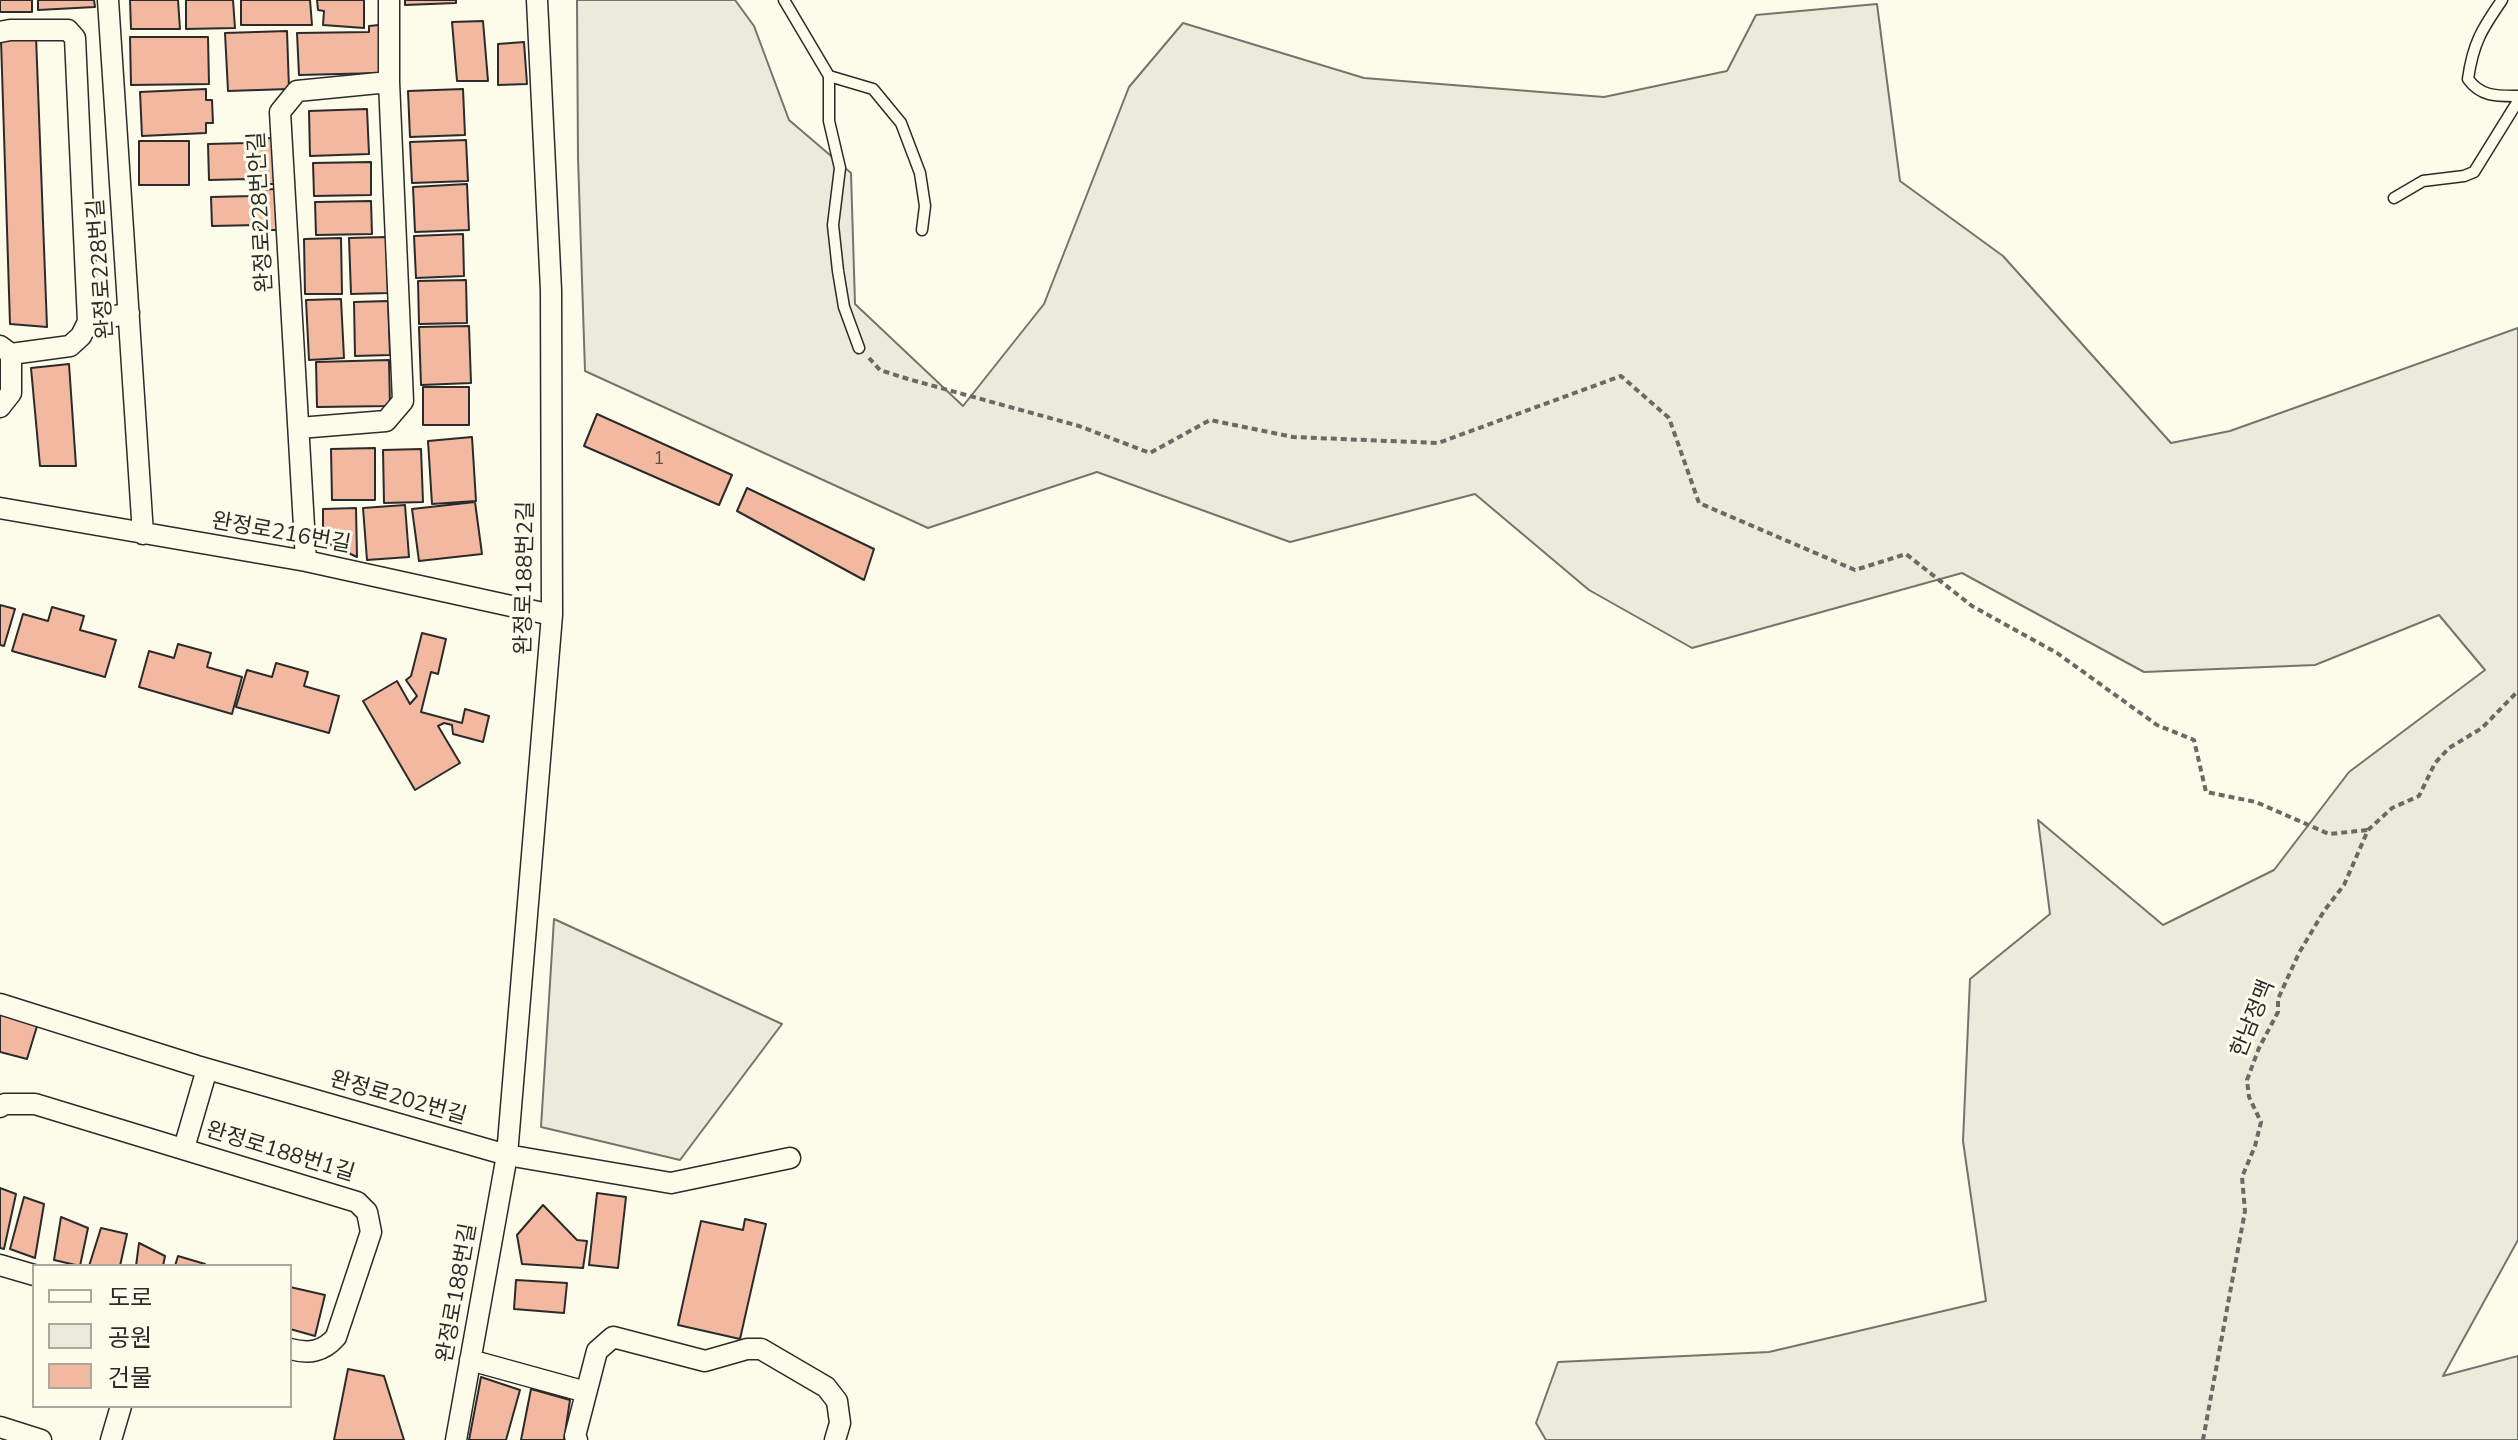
<!DOCTYPE html>
<html>
<head>
<meta charset="utf-8">
<style>
  body { margin:0 }
  #map { position:relative; width:2518px; height:1440px; overflow:hidden; background:#fdfbea; font-family:"Nunito Sans","Noto Sans KR",sans-serif }
  canvas { display:block }
  .legend { position:absolute; left:32px; top:1264px; width:260px; height:144px; box-sizing:border-box; background:#fdfbea; border:2px solid #a9a89e; margin:0; padding:10px 14px; list-style:none; font-size:24px; color:#2b2b2b }
  .legend li { display:flex; align-items:center; gap:16px; height:40px }
  .legend b { width:40px; border:2px solid #a9a89e }
</style>
</head>
<body>
<div id="map">
<canvas width="2518" height="1440"></canvas>
<ul class="legend">
<li><b style="height:10px;background:#fdfbea"></b>도로</li>
<li><b style="height:22px;background:#ecebdb"></b>공원</li>
<li><b style="height:22px;background:#f2b8a0"></b>건물</li>
</ul>
</div>
<script>
const g = document.querySelector('canvas').getContext('2d');
g.lineJoin = 'round';
function fill(path, color) {
  g.fillStyle = color;
  g.fill(path, 'evenodd');
}
function strokePath(path, color, width, dash) {
  g.strokeStyle = color;
  g.lineWidth = width;
  g.lineCap = dash ? 'butt' : 'round';
  g.setLineDash(dash || []);
  g.stroke(path);
}
function label(font, color, halo, rows, align = 'center') {
  g.font = font + ' "Nunito Sans","Noto Sans KR",sans-serif';
  g.lineWidth = 6;
  g.setLineDash([]);
  g.textBaseline = 'middle';
  g.strokeStyle = halo;
  g.fillStyle = color;
  for (const [text, x, y, turn = 0] of rows) {
    g.save();
    g.translate(x, y);
    g.rotate((+turn || 0) * Math.PI / 180);
    g.textAlign = isNaN(turn) ? turn : align;
    if (halo) g.strokeText(text, 0, 0);
    g.fillText(text, 0, 0);
    g.restore();
  }
}
const green = new Path2D(`
  M577,0H735L754,26L789,120L851,173L855,304L963,406L1044,304L1129,87L1183,23L1364,78L1604,97L1727,71L1756,15L1877,4L1900,181L2003,256L2171,443L2230,431L2518,328V1240L2443,1376L2518,1356V1440H1546L1536,1423L1558,1362L1769,1352L1986,1301L1963,1141L1970,979L2050,914L2038,820L2163,925L2274,870L2349,772L2485,670L2439,615L2315,665L2144,672L1962,573L1692,648L1589,590L1475,494L1290,542L1097,472L928,528L585,371L578,158Z
  M554,919L782,1024L680,1160L541,1127Z`);
fill(green, '#ecebdb');
strokePath(green, '#74746e', 2);
const building = new Path2D(`
  M0,0H32V12H0Z
  M38,0H94L95,7L38,10Z
  M130,0H178L180,29H131Z
  M186,0H233L235,28L186,29Z
  M241,0H310L312,25H241Z
  M317,0H364V28L323,25L324,11L318,10Z
  M405,0H456V3L405,5Z
  M483,21L488,81H457L452,22Z
  M379,25L380,73L299,75L297,33L369,32V26Z
  M287,31L289,89L228,91L225,33Z
  M36,36L47,327L10,324L1,40Z
  M130,37H208L209,84L131,85Z
  M524,42L527,84L498,85V44Z
  M206,89V100H212L213,123H206V133L142,136L140,92Z
  M463,89L465,135L410,137L408,91Z
  M367,109L369,154L310,156L309,111Z
  M273,138L274,184H251L250,179L209,180L208,144L248,143V139Z
  M466,140L468,181L412,183L410,142Z
  M139,141H189V185H139Z
  M371,162V195L314,196L313,163Z
  M467,184L469,230L415,232L413,187Z
  M276,189L277,230H258V225L212,226L211,197L252,196V190Z
  M371,201L372,234L316,235L315,202Z
  M463,234L464,276L416,278L414,236Z
  M386,237L388,293L351,294L349,238Z
  M341,238L342,294H305L304,239Z
  M466,280L467,323L419,324L418,281Z
  M341,299L344,358L309,360L306,300Z
  M388,301L390,355L355,356L354,302Z
  M469,326L471,383L421,385L419,327Z
  M389,360L390,406L317,407L316,362Z
  M69,364L76,466H40L31,368Z
  M423,387H469V425H423Z
  M597,414L732,475L719,505L584,446Z
  M472,437L476,501L432,504L428,441Z
  M375,448V500H332L331,449Z
  M421,449L423,502L384,503L383,450Z
  M747,488L874,549L864,580L737,511Z
  M475,502L482,554L419,561L412,509Z
  M405,505L409,557L367,560L363,508Z
  M356,508L357,557L323,541V509Z
  M0,605L15,609L4,646L0,645Z
  M52,607L84,616L80,630L116,640L105,677L12,651L23,614L48,621Z
  M422,633L446,639L438,674L431,672L421,712L462,723L465,709L489,716L483,742L453,734L452,725L444,723L438,726L460,763L415,790L363,701L397,681L410,704L417,696L406,680L411,676Z
  M178,644L211,653L207,667L242,677L232,714L139,687L149,651L174,658Z
  M276,663L308,672L304,686L339,696L329,733L236,707L247,670L272,677Z
  M0,1011L38,1023L27,1059L0,1052Z
  M0,1188L16,1194L4,1249L0,1248Z
  M597,1193L626,1197L618,1268L589,1265Z
  M24,1197L44,1204L35,1258L10,1249Z
  M543,1205L577,1240L587,1241L583,1268L522,1264L517,1235Z
  M61,1217L88,1228L80,1266L54,1260Z
  M745,1219L766,1224L740,1339L678,1325L701,1221L743,1230Z
  M101,1228L127,1234L120,1266H89Z
  M139,1243L165,1256L163,1266H136Z
  M178,1256L205,1264V1266H175Z
  M516,1280L567,1283L564,1313L514,1309Z
  M290,1287L325,1295L315,1336L290,1329Z
  M348,1369L384,1376L404,1440H334Z
  M481,1377L520,1390L506,1440H469Z
  M531,1389L570,1400L564,1440H521Z`);
fill(building, '#f2b8a0');
strokePath(building, '#2b2b2b', 2);
const service = new Path2D(`
  M784,0L829,76L873,89L901,123L920,173L925,206L922,230
  M2502,0C2482,29 2473,43 2468,79C2481,97 2497,96 2518,96
  M829,76V121L840,168L833,225L838,271L844,307L859,348
  M2394,198L2423,181L2464,176L2474,172L2518,101`);
const minor = new Path2D(`
  M108,0L143,534
  M0,32L10,30H68L75,38L88,322L81,336L70,346L11,354L0,346
  M88,322L129,313
  M0,407L11,393V354
  M299,428L386,421L403,401L389,82V0
  M0,508L306,561L552,615
  M306,561L280,112L297,91L389,82
  M0,1004L197,1066L507,1155L671,1183L790,1158
  M0,1107L5,1104H35L357,1202L367,1212L371,1232L336,1337C323,1352 309,1354 290,1349
  M184,1148L207,1069
  M0,1265L34,1275
  M470,1360L586,1392
  M0,1427L41,1440
  M111,1440L121,1406
  M456,1440L507,1155L552,615L551,290L537,0
  M577,1440L575,1436L597,1351L613,1337L705,1361L747,1349H761L826,1387L837,1401L840,1423L835,1440`);
strokePath(service, '#2b2b2b', 13);
strokePath(minor, '#2b2b2b', 23);
strokePath(new Path2D(`
  M869,358L880,370L908,379L1079,426L1150,453L1210,420L1293,437L1438,443L1621,376L1669,418L1699,503L1855,570L1906,554L1972,606L2057,653L2157,725L2194,740L2206,792L2256,802L2329,834L2368,830
  M2203,1440L2245,1211L2242,1177L2255,1146L2261,1122L2249,1097L2247,1080L2259,1048L2278,1012V999L2299,953L2324,911L2344,885L2368,830L2392,808L2419,796L2435,763L2449,748L2482,728L2518,691`), '#6a6964', 4, [6, 4]);
strokePath(service, '#fdfbea', 10);
strokePath(minor, '#fdfbea', 20);
label('18px', '#5d4e48', null, [
  ["1",659,460]
]);
label('22px', '#2b2b2b', '#fdfbea', [
  ["완정로228번안길",262,212,-93],
  ["완정로228번길",102,269,-94],
  ["완정로216번길",281,534,10],
  ["완정로188번2길",526,578,-89],
  ["한남정맥",2254,1019,-68],
  ["완정로202번길",398,1099,16],
  ["완정로188번1길",280,1153,17],
  ["완정로188번길",458,1293,-80]
]);
</script>
</body>
</html>
